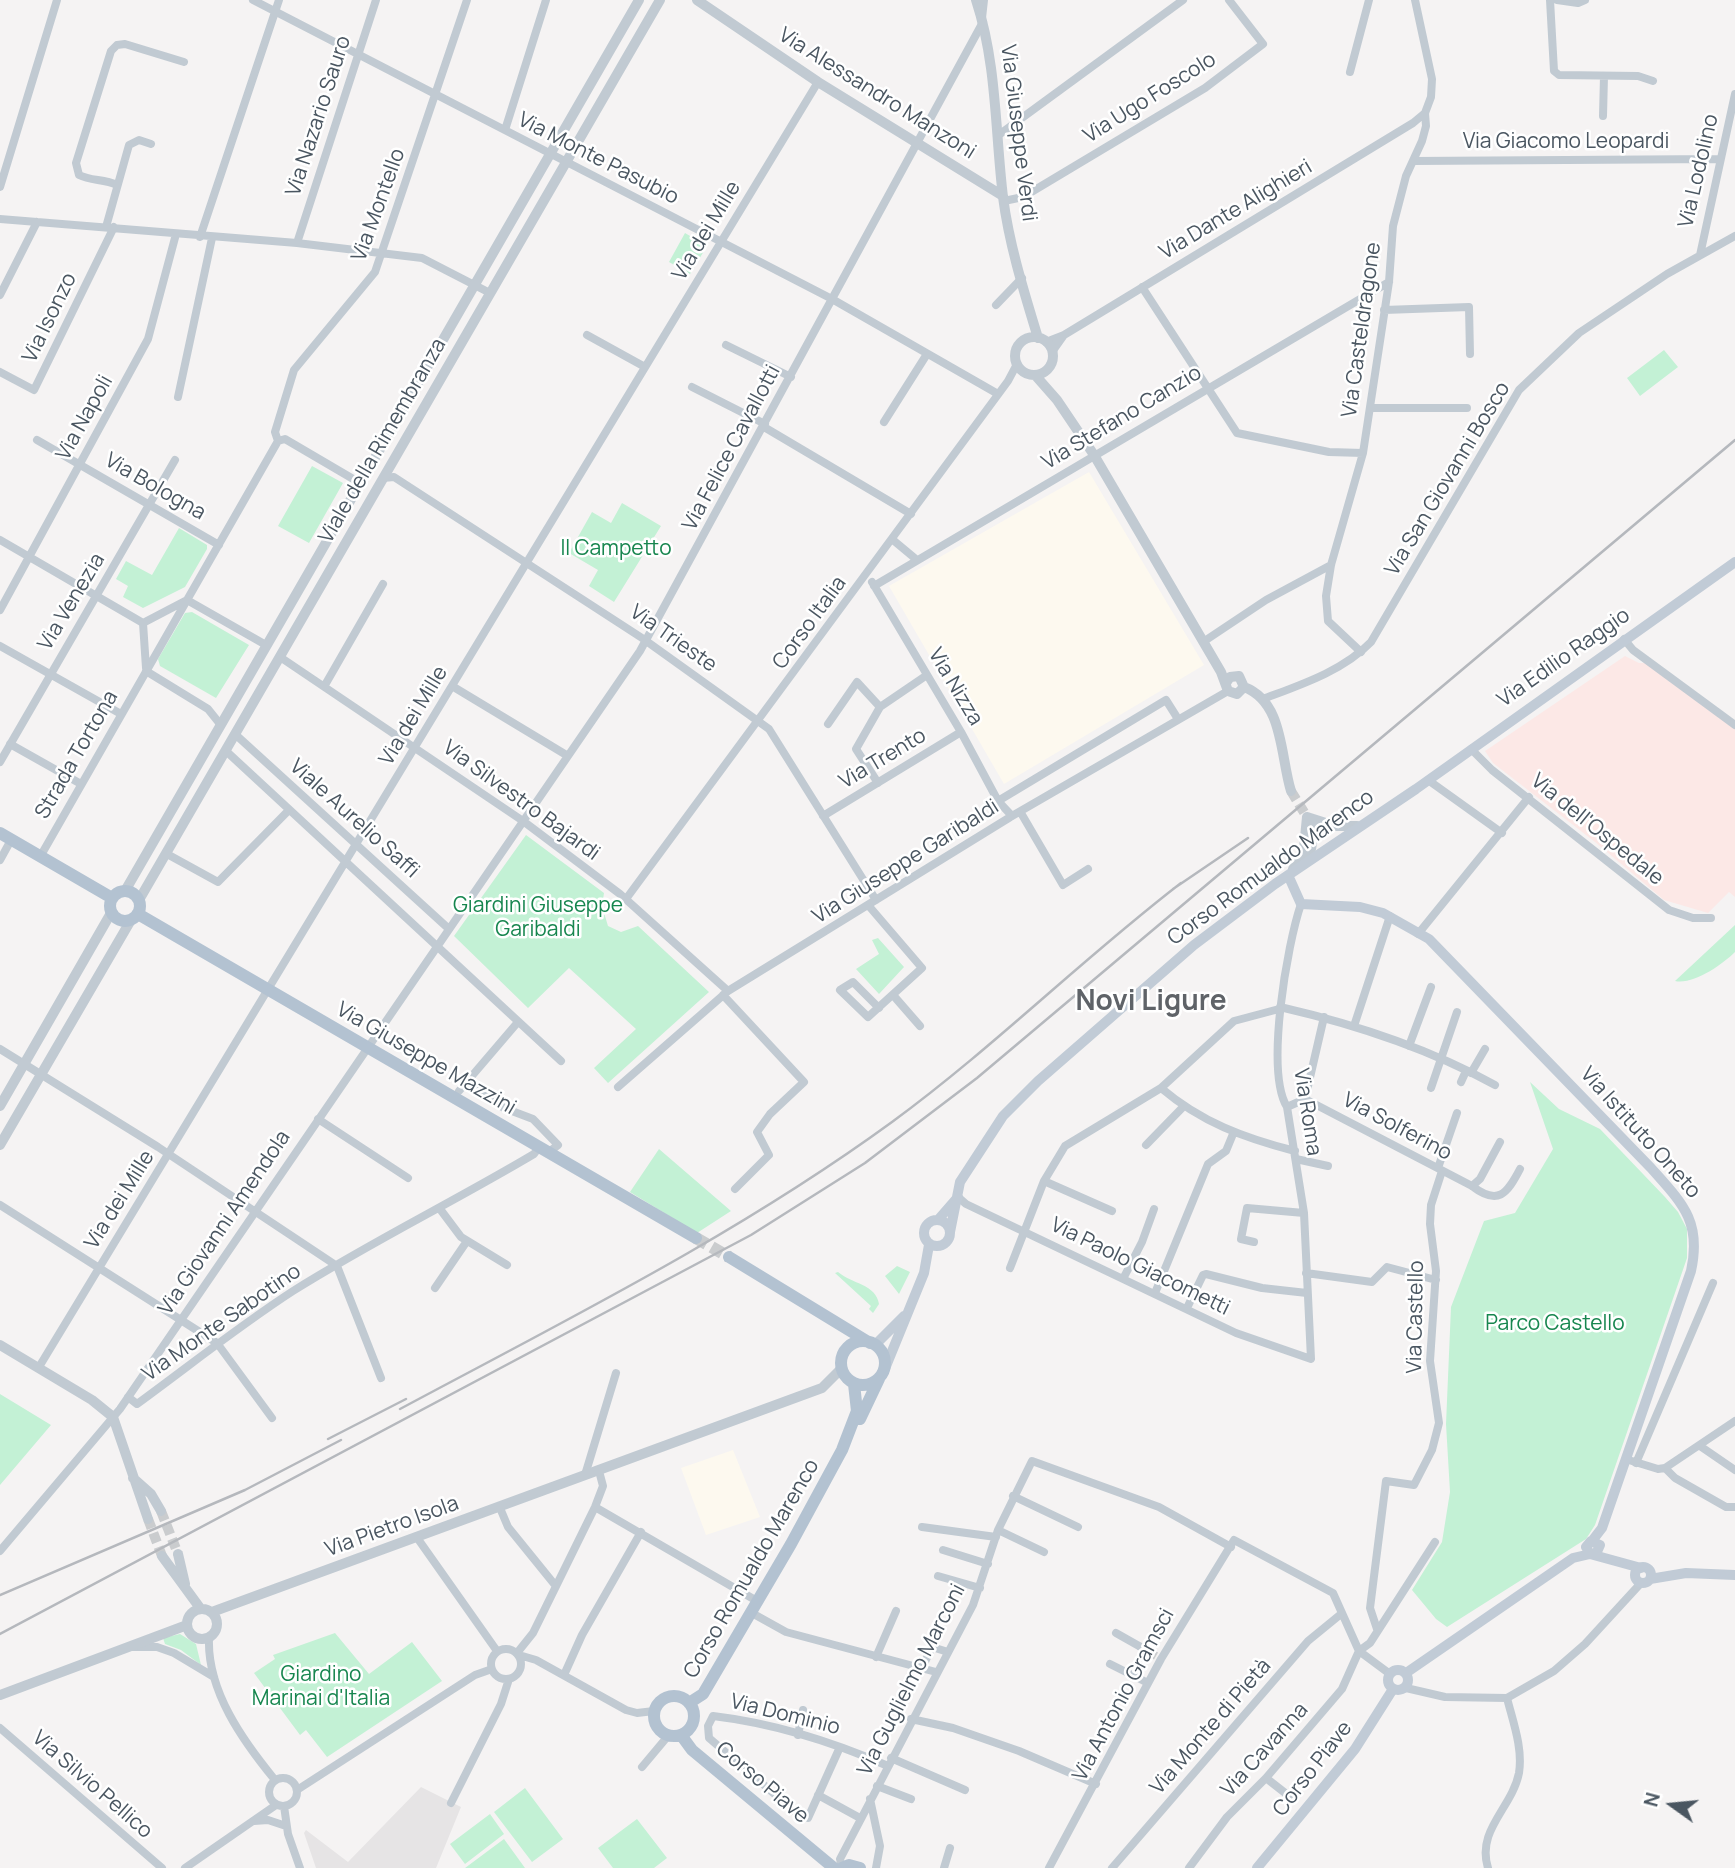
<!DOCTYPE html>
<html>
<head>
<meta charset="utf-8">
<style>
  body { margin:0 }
  #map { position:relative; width:1735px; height:1868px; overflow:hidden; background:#f5f3f3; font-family:Manrope,sans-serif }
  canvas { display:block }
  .north { position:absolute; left:1637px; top:1770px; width:70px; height:70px; -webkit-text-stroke:5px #fff; paint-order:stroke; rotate:285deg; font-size:19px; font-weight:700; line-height:28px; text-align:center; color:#4a5661 }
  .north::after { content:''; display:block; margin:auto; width:24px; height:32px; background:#4a5661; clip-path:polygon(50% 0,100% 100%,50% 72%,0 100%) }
</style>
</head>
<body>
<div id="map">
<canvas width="1735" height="1868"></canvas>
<div class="north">N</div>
</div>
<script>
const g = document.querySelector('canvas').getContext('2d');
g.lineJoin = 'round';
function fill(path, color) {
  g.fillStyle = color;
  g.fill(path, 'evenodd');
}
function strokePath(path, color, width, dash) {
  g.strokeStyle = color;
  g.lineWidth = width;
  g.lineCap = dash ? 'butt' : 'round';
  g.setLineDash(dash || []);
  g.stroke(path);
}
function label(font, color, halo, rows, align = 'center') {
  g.font = font + ' Manrope,sans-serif';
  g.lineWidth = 5;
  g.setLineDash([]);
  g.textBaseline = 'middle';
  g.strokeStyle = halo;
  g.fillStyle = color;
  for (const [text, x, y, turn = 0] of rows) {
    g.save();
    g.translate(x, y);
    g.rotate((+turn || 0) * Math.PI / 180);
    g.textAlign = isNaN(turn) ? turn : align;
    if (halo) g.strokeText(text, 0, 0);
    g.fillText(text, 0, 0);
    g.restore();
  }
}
fill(new Path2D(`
  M1089,472L1204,665L1004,784L889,586Z
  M733,1450L760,1517L706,1535L681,1468Z`), '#fdf9ef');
fill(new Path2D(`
  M421,1787L461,1807L436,1868H316L304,1833L306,1830L348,1862Z`), '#e6e4e5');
fill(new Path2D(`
  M1625,656L1639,663H1646L1735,728V897L1729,892L1708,913L1664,900L1595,842L1493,763L1485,751Z`), '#fce8e6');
fill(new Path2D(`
  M685,233L707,246L690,274L669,262Z
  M1664,350L1678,367L1640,396L1627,378Z
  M312,466L343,483L309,543L278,526Z
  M622,503L661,526L614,602L589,586L598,570L569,553L592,512L611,523Z
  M179,528L207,545V549L185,587L143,608L123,597L128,586L116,579L126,561L152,575Z
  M192,612L249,645L216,698L160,666L158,659L185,613Z
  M526,835L604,893L602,906L608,926L621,932L638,926L709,992L608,1083L594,1068L636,1029L569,968L528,1008L454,936Z
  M1735,925V952C1722,965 1693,985 1675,981Z
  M878,938L904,967L879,994L856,969L879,954L872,940Z
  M1530,1082L1559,1109L1600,1129L1665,1197L1678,1212L1687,1229V1258L1595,1525L1586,1539L1447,1627L1436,1619L1412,1590L1442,1542L1450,1492L1446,1424L1451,1307L1484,1221L1515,1213L1553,1149Z
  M659,1149L731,1211L697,1233L630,1192Z
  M897,1266L910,1272L899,1294L885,1276Z
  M838,1272C852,1284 876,1284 879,1304L873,1313L869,1309L871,1306L835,1273Z
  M0,1394L51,1425L0,1485Z
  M335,1633L369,1674L412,1642L442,1681L327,1757L306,1730L300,1735L254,1673L275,1659L273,1655Z
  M180,1634L196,1644L201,1665L181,1650L165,1644L163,1638Z
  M525,1788L563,1839L532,1862L494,1812Z
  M490,1814L504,1834L465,1864L450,1844Z
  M637,1819L667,1858L654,1868H613L598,1848Z
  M504,1839L525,1868H465Z`), '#c3f1d5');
strokePath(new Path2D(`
  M1139,1646L1156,1656`), '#caccce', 8, [8, 4]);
strokePath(new Path2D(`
  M1291,791L1307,817
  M161,1511L178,1554
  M148,1519L162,1556`), '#caccce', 10, [10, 5]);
strokePath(new Path2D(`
  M696,1238L729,1257`), '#caccce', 12, [12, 6]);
strokePath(new Path2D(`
  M253,0L832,299L998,394
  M1550,0L1554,71L1559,75L1638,76L1653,81
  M1557,0L1578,3L1585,0
  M982,18L984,0
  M1350,72L1369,0
  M1603,116L1604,76
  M505,130L546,0
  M1000,134L1183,0
  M1413,161L1719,159
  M117,185C104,179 91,181 79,175L76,163L111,51L117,45L125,44L184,62
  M0,187L57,0
  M1004,201L1023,197L1205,88L1263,44L1229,0
  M0,219L297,243L422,258L490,293
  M106,227L129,145L139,140L151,144
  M200,237L279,0
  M297,243L376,0
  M1700,255L1735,94
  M1142,287L1237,433L1329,452L1363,453
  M0,295L37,222
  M996,305L1022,278
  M1384,310L1469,307L1470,354
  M587,335L645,367
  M1064,335L1413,123L1425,113
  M1046,342L1064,335L1052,352
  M726,345L791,377
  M0,372L34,390L114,227
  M692,387L765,424
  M178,397L212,238
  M1370,408H1467
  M884,422L927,354
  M764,427L911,514
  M37,440L219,545
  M278,441L275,432L294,370L375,272L467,0
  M383,478L394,477L642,638L769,729L876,900
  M0,540L143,623
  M893,540L917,560
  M872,582L961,732L998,801L1012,816
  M874,586L1389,282
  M187,600L266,645
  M0,610L148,339L176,234
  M1624,639L1633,650L1735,725
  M1203,642L1266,600L1331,565
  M0,646L121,714
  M1361,652L1328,621L1326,596L1331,565L1363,453L1389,282L1393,226L1406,176L1422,141L1426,126L1425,113L1431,97L1432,79L1415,0
  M280,657L523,821L620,894L728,991
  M146,668L143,623L187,600
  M146,671L208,709L220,724
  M325,685L383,584
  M452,686L568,756
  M1263,699C1300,685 1343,671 1371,642L1519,390L1579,333L1667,274L1735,236
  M880,707L927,675
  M828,724L857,682L880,707L856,749L878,783
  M236,735L449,929
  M10,744L81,784
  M1471,749L1492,770L1669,910L1693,918H1711
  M226,751L561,1061
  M0,762L175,460
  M1428,780L1502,833
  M998,801L1166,700L1178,719
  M1021,813L1063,885L1088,869
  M823,816L961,732
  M167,854L218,882L289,810
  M40,857L278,441L285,439L360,483
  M0,860L11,840
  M626,899L1008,381L1017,364
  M868,905L922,968L868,1017L840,990L853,982L879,1008
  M1418,934L1529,797
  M723,995L804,1082L770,1114L757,1132L769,1155L735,1189
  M893,995L920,1026
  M1280,1007C1354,1024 1428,1048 1495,1085
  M1354,1026L1390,916
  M1409,1046L1431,987
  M0,1049L158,1147L337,1266L381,1378
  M1471,1073L1485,1049
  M1461,1082L1466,1071
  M465,1084L504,1108L533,1119L558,1145L549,1152
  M618,1087L728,991L1012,816L1228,691
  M1161,1088C1201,1122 1244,1138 1295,1151
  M1431,1088L1457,1012
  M459,1091L518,1022
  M1305,1099L1472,1186C1498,1206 1507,1194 1520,1169
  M1287,1107L1305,1099L1324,1017
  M318,1119L408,1178
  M1146,1145L1183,1107
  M1296,1159L1328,1166
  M1438,1168L1457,1113
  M1044,1181L1112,1211
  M1472,1186L1480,1179L1500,1142
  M958,1197L966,1204L1236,1333L1311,1359L1304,1213L1287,1107C1265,1071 1287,945 1301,904
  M0,1205L217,1343L272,1418
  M440,1209L461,1237L507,1265
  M1254,1242L1241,1239L1247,1208L1304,1213
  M1010,1268L1044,1181L1065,1146L1161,1088L1234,1021L1279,1009
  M1306,1273L1372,1282L1387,1267L1436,1280
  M1124,1277L1142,1242L1154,1209
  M435,1288L467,1241
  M1155,1293L1208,1164L1226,1151L1233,1134
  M1187,1308L1203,1275L1206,1274L1262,1288L1307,1293
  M39,1367L818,82
  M128,1397L137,1404C189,1366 239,1326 293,1291C371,1242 455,1201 534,1154L539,1147
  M1700,1446L1735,1470
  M1632,1461L1658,1469L1665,1468L1735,1421
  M1636,1463L1713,1283
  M1665,1468L1675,1478L1726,1507H1735
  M585,1475L616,1373
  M1013,1496L1078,1527
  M595,1507L757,1601
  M500,1508L508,1527L555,1585
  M922,1527L996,1537
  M998,1530L1044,1552
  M418,1539L497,1651
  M943,1550L988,1564
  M0,1551L120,1409L640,651L983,22
  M938,1576L980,1588
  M750,1612L786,1632L936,1672
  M1377,1629L1370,1608L1386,1481L1414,1485L1432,1450L1439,1423L1430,1361L1436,1271L1430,1224L1431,1205L1442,1171
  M1116,1633L1139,1646
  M209,1638C207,1691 243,1741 275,1780
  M133,1647H157L174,1653L214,1677
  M491 1664a15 15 0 1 1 30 0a15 15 0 1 1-30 0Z
  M517,1653L533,1633L595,1507L603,1486L599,1471
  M519,1655L536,1660L626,1710L637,1713L654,1711
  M876,1657L896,1611
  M1110,1664L1148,1683
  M922,1668L932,1647L948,1652
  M1390,1674L1359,1651L1370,1643L1435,1542
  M564,1675L582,1635L641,1532
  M1406,1688L1445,1697L1507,1698L1554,1671L1585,1644L1641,1583
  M911,1719L953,1728L1019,1751L1096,1784
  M0,1728L162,1868
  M798,1735L803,1710
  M840,1747L808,1818L799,1815L709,1738L708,1726L713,1716C772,1723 833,1742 888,1766
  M891,1758L965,1790
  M642,1767L668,1736
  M269 1792a14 14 0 1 1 28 0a14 14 0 1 1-28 0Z
  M1266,1778L1289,1796
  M877,1786L911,1799
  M297,1790L475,1675L492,1669
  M818,1795L860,1818
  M870,1799L880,1846L876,1868
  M451,1803L501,1704L509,1679
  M284,1806L288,1834L300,1868
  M254,1821L268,1820L286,1826
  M185,1868L276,1805
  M842,1868L840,1859L973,1605L998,1530L1032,1461L1159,1507L1231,1547
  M944,1868L950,1848
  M1049,1868L1161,1659L1234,1540L1333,1593L1359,1651L1342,1689L1266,1778L1227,1817L1189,1868
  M1112,1868L1308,1641L1341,1614
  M1488,1868C1476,1830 1512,1808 1519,1773C1523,1748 1513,1722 1507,1698`), '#c1cad2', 8);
strokePath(new Path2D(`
  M697,0L818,82L1003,196
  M976,0C997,64 995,131 1003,197C1009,244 1024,292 1038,338
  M1015 356a19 19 0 1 1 38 0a19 19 0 1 1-38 0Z
  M1035,375L1057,400L1094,455L1221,672L1228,691L1237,694L1244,687
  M1226,683L1230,677L1239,676L1244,687
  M1244,687C1284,702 1280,756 1291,791
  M1307,817L1335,826H1357
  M1293,869L1304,848L1307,817L1314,832L1309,860
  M125,891L639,0
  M139,900L660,0
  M0,1106L111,913
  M0,1145L131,920
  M0,1345L92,1400L113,1417L148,1519
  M133,1478L151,1494L161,1511
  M178,1554L185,1584
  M162,1556L200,1608
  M187 1624a15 15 0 1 1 30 0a15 15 0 1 1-30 0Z
  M212,1612L822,1388L841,1369
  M0,1695L187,1625`), '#c1cad2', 10);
strokePath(new Path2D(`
  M1288,875L1301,904L1360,907L1383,913L1429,939L1651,1168C1682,1203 1702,1221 1691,1271L1602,1528L1592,1541
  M924 1233a13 13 0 1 1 26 0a13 13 0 1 1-26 0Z
  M938,1220L958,1197
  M950,1232L960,1182L1003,1116L1038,1081L1194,945L1275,884L1416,789L1735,562
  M875,1345L904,1316
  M884,1371L924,1273L929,1245
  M1596,1554L1600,1545L1591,1541L1586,1547L1590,1554L1641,1568
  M1635 1575a8 8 0 1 1 16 0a8 8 0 1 1-16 0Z
  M1650,1579L1686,1573L1735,1575
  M1388 1680a10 10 0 1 1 20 0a10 10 0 1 1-20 0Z
  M1406,1673L1573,1558L1590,1554
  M1257,1868L1355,1749L1393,1689`), '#c1cbd6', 10);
strokePath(new Path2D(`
  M0,833L112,898
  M110 906a15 15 0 1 1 30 0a15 15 0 1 1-30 0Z
  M138,914L696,1238
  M729,1257L870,1343
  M841 1363a22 22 0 1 1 44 0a22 22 0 1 1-44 0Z
  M860,1419L879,1379
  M654 1716a20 20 0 1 1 40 0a20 20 0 1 1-40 0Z
  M689,1703L703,1694L791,1544L842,1450L857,1411L854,1384
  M681,1735L692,1750L834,1868
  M842,1868L849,1865L860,1868`), '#b3c2d1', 12);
strokePath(new Path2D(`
  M1173,889L1248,838
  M400,1409C568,1319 737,1235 892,1122C993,1048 1082,959 1181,883
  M328,1439L406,1399
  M0,1595L245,1490L341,1440
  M0,1634L751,1235L865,1163L977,1078L1735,440`), '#b5b8bd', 2.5);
label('21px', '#4a5661', '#fff', [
  ["Via Alessandro Manzoni",877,94,32],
  ["Via Ugo Foscolo",1150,98,-32],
  ["Via Nazario Sauro",319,116,-72],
  ["Via Giuseppe Verdi",1018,133,83],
  ["Via Giacomo Leopardi",1566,142],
  ["Via Monte Pasubio",598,159,27],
  ["Via Lodolino",1699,171,-77],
  ["Via Montello",379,205,-70],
  ["Via Dante Alighieri",1236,210,-31],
  ["Via dei Mille",707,231,-59],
  ["Via Isonzo",50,318,-64],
  ["Via Casteldragone",1362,330,-82],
  ["Via Napoli",85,418,-61],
  ["Via Stefano Canzio",1122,418,-31],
  ["Viale della Rimembranza",383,441,-60],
  ["Via Felice Cavallotti",732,448,-62],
  ["Via San Giovanni Bosco",1448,479,-59],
  ["Via Bologna",155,487,30],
  ["Via Venezia",72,602,-59],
  ["Corso Italia",810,623,-54],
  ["Via Trieste",673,639,35],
  ["Via Edilio Raggio",1564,658,-35],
  ["Via Nizza",955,687,59],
  ["Via dei Mille",414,716,-59],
  ["Strada Tortona",77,755,-60],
  ["Via Trento",883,759,-31],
  ["Via Silvestro Bajardi",521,801,36],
  ["Viale Aurelio Saffi",354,819,42],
  ["Via dell'Ospedale",1597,830,39],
  ["Via Giuseppe Garibaldi",906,862,-32],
  ["Corso Romualdo Marenco",1271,868,-36],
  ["Via Giuseppe Mazzini",426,1059,30],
  ["Via Roma",1307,1112,81],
  ["Via Solferino",1397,1127,28],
  ["Via Istituto Oneto",1640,1133,48],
  ["Via dei Mille",120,1200,-58],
  ["Via Giovanni Amendola",225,1223,-56],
  ["Via Paolo Giacometti",1140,1267,26],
  ["Via Castello",1416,1317,-89],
  ["Via Monte Sabotino",222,1323,-35],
  ["Via Pietro Isola",392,1527,-20],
  ["Corso Romualdo Marenco",752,1569,-60],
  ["Via Guglielmo Marconi",912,1680,-63],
  ["Via Antonio Gramsci",1124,1695,-62],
  ["Via Dominio",785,1715,14],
  ["Via Monte di Pietà",1211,1727,-49],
  ["Via Cavanna",1265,1750,-48],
  ["Corso Piave",1313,1769,-52],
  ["Corso Piave",762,1783,40],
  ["Via Silvio Pellico",92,1785,41]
]);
label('21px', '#17864f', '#fff', [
  ["Il Campetto",616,549],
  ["Giardini Giuseppe",538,906],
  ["Garibaldi",538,930],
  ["Parco Castello",1555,1324],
  ["Giardino",321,1675],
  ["Marinai d'Italia",321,1699]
]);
label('bold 28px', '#5f6368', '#fff', [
  ["Novi Ligure",1151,1002]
]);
</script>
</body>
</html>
